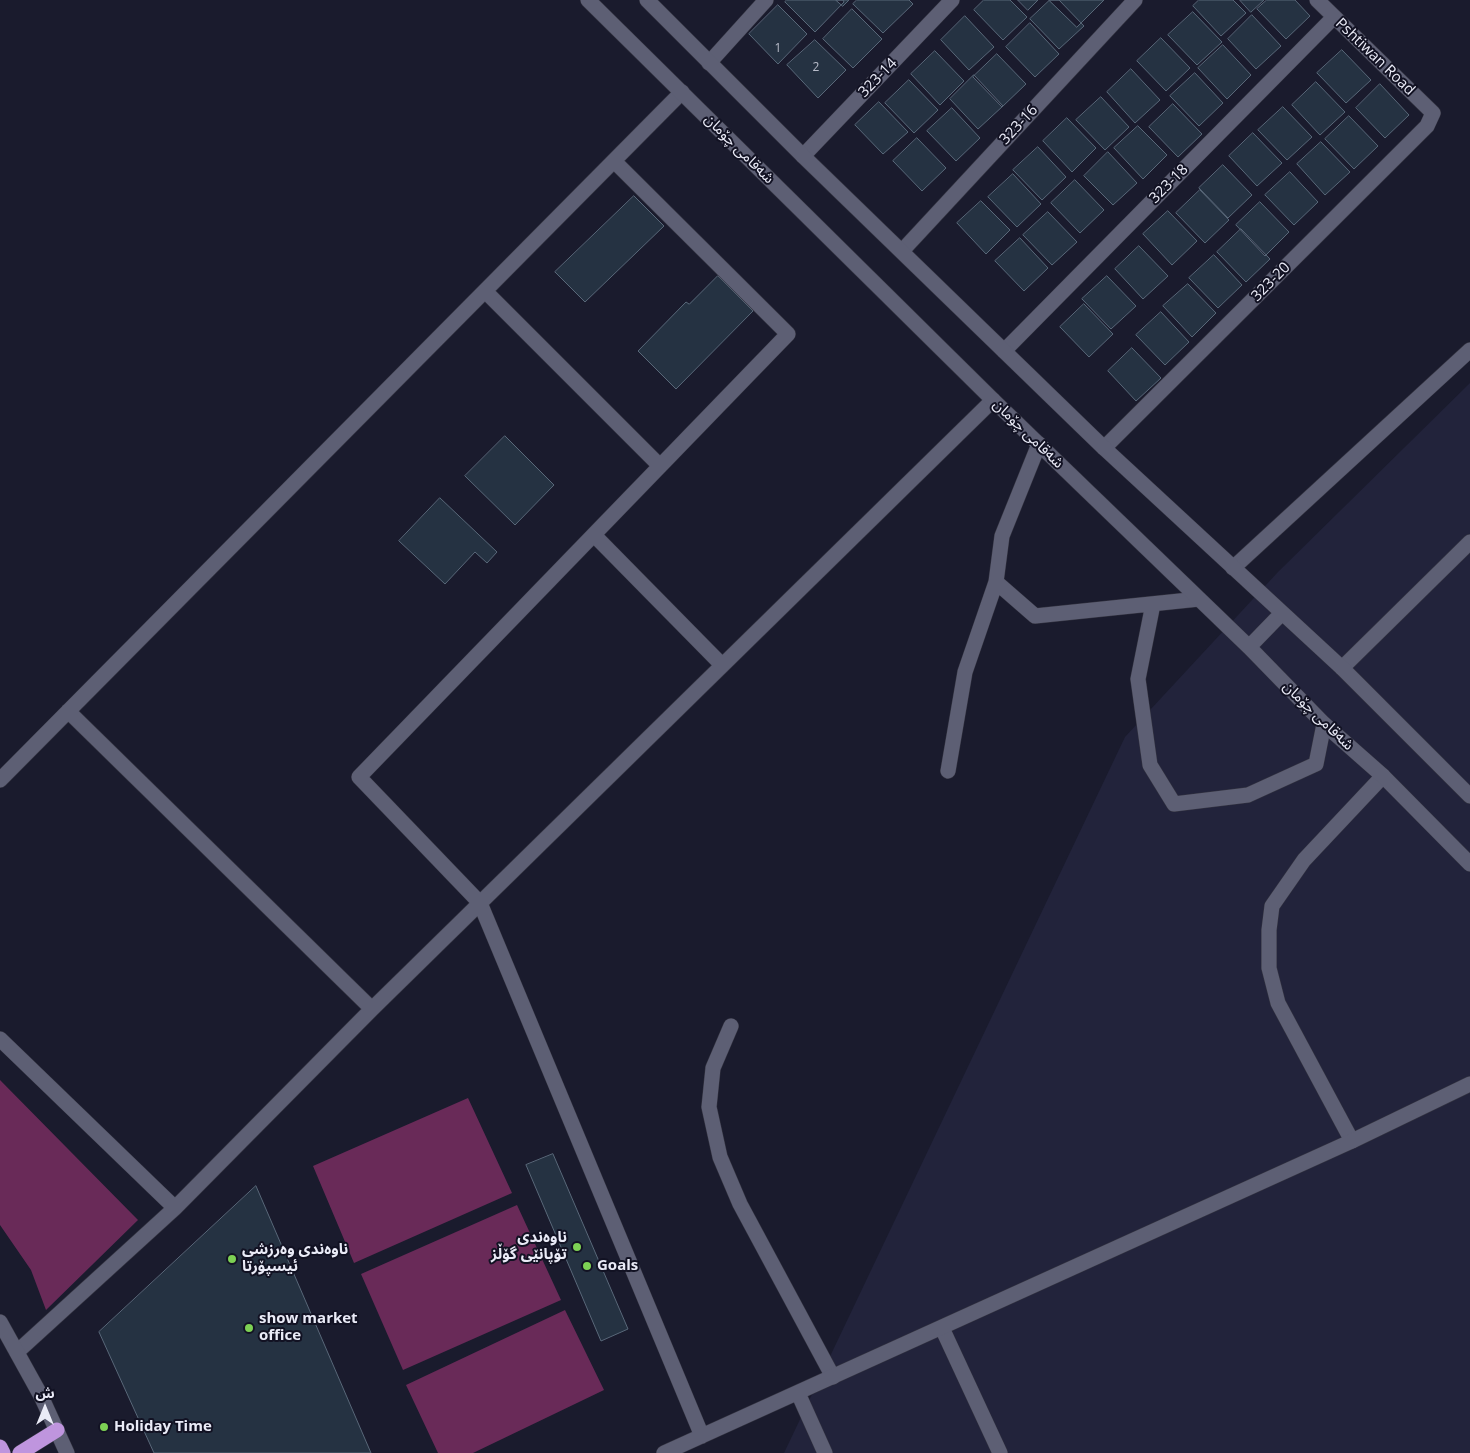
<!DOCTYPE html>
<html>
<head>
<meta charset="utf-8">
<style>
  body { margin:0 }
  #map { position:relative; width:1470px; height:1453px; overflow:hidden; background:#1a1b2d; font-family:"Open Sans","Noto Sans Arabic",sans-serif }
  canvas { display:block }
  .north { position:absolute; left:20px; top:1383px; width:50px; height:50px; -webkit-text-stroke:4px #121223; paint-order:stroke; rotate:0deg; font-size:14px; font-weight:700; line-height:20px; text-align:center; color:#eaebf7 }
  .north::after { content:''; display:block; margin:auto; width:18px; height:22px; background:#eaebf7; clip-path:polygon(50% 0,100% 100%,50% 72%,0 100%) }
</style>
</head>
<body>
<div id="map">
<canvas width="1470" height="1453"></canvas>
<div class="north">ش</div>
</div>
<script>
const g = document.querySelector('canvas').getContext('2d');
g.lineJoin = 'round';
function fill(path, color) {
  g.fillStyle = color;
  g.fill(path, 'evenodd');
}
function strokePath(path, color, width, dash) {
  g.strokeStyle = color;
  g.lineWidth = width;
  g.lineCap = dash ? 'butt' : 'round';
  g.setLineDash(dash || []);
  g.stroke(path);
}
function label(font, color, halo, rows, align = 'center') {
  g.font = font + ' "Open Sans","Noto Sans Arabic",sans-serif';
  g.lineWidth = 4;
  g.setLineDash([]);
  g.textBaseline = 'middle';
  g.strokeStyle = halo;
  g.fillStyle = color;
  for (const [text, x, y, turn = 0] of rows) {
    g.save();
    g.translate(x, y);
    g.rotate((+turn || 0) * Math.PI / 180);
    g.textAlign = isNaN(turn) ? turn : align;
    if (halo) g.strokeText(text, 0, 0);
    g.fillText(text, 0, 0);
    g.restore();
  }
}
fill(new Path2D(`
  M1470,383V1453H784L1125,737L1278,572Z`), '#22233b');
fill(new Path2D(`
  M0,1080L138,1220L46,1310L31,1270L0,1225Z
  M468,1098L512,1193L354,1263L313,1166Z
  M517,1205L561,1300L403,1370L361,1274Z
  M565,1310L604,1390L473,1453H438L406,1385Z`), '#692a58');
const building = new Path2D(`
  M787,0H843L844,2L815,32L785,2Z
  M836,0H849L843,6Z
  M857,0H909L913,4L883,33L853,4Z
  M984,0H1010L1027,17L1003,40L974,10Z
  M1018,0H1038L1028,10Z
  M1049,0H1104L1077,27Z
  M1050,0H1059L1084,26L1059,49L1030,19Z
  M1199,0H1233L1246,13L1221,36L1193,6Z
  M1240,0H1264L1251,12Z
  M1267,0H1295L1310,16L1286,39L1257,9Z
  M778,5L807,34L778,64L749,34Z
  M852,9L882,39L853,68L823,39Z
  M1193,12L1222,42L1197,65L1168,35Z
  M1252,15L1281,46L1256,69L1228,39Z
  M965,16L994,47L969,70L941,40Z
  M1030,23L1059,54L1035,77L1006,47Z
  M1161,38L1190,68L1166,91L1137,61Z
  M815,40L846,70L818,98L787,65Z
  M1223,45L1251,75L1227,99L1198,68Z
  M1342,50L1371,80L1346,103L1317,73Z
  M935,51L964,81L940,105L911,74Z
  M997,54L1026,84L1002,107L973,77Z
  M1131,69L1160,100L1135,123L1107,92Z
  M1195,73L1223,103L1199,126L1170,96Z
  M974,75L1003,106L978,129L950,99Z
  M909,80L938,110L914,133L885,103Z
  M1316,82L1345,112L1320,135L1292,105Z
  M1380,84L1409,115L1385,138L1356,108Z
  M1101,97L1129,127L1105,150L1076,120Z
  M879,102L908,132L883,154L855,125Z
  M1173,104L1202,134L1178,157L1149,127Z
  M1283,107L1312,137L1287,160L1258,130Z
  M952,108L980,138L956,161L927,131Z
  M1349,116L1378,146L1354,169L1325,139Z
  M1067,118L1096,148L1072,172L1043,141Z
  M1138,126L1167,155L1143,179L1114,148Z
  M1253,133L1282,163L1257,186L1229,156Z
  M917,138L946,168L922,191L893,161Z
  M1321,142L1350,172L1325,195L1297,164Z
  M1038,147L1066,177L1042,200L1013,170Z
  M1108,152L1137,183L1113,205L1084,176Z
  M1223,165L1252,195L1228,218L1199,188Z
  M1290,172L1318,202L1294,225L1265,195Z
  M1013,174L1041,204L1017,227L988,197Z
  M1075,180L1104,210L1080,233L1051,203Z
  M1200,190L1229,220L1205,243L1176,213Z
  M634,196L664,226L585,302L555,272Z
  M981,201L1010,230L986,254L957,223Z
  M1260,202L1289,232L1265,256L1236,225Z
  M1168,211L1197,241L1172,265L1143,234Z
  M1048,212L1077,242L1052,265L1023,235Z
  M1241,229L1270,259L1246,282L1217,252Z
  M1020,238L1048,268L1024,291L995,261Z
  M1139,246L1168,276L1143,299L1115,269Z
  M1214,255L1242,285L1218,308L1189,278Z
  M718,276L753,311L676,389L638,351L686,302L689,304Z
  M1107,276L1136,306L1111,329L1082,299Z
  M1188,284L1216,313L1192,337L1163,306Z
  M1084,304L1113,334L1089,357L1060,327Z
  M1161,312L1189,342L1165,365L1136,335Z
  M1132,348L1161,378L1136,401L1108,371Z
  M505,436L554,485L515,525L465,476Z
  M440,498L497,552L487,563L475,552L445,584L399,541Z
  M553,1154L628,1329L601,1341L526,1165Z
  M256,1186L371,1453H154L99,1332Z`);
fill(building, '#253242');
strokePath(building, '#596879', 1);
const lane = new Path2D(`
  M1039,444L1002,536L996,582L1035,616L1199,599
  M1153,604L1138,679L1150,765L1174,804L1248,795L1316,764L1324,724
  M948,771L965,672L996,582
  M731,1026L713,1068L709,1107L720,1157L740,1204L833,1377
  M1352,1141L1278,1003L1269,968V930L1272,906L1304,860L1383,776
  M942,1328L1000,1453`);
const street = new Path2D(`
  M709,63L766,0
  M803,156L952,0
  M614,161L788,334L359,777L480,903L702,1436
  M902,251L1135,0
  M485,291L660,466
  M1004,351L1334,17
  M1104,448L1427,126L1433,113L1317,0
  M594,535L722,665
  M1233,568L1470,350
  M1342,668L1470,542
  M68,711L372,1009
  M0,780L682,92
  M0,1039L175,1208
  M17,1352L175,1208L372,1009L993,400
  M798,1393L825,1453
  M664,1453L1352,1141L1470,1084`);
const secondary = new Path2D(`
  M588,0L993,400L1249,647L1324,724L1383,776L1470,864
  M647,0L803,156L1104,448L1342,668L1470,796
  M1249,647L1282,613
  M0,1322L41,1396L67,1453`);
const highway = new Path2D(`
  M0,1447L3,1453
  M20,1453L57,1430`);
strokePath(lane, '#343441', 16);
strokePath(street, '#343441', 16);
strokePath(secondary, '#343441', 16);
strokePath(highway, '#343441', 16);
strokePath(lane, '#5d5f74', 15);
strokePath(street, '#5d5f74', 15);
strokePath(secondary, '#5d5f74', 15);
strokePath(highway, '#bf95de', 15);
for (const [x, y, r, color] of [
  [577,1247,5,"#7dd154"],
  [232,1259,5,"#7dd154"],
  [587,1266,5,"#7dd154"],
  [249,1328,5,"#7dd154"],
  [104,1427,5,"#7dd154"]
]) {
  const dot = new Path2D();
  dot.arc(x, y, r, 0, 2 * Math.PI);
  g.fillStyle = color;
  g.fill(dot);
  strokePath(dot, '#121223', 2);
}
label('12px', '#b9bdca', null, [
  ["1",778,49],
  ["2",816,68]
]);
label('15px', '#eaebf7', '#121223', [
  ["Pshtiwan Road",1375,57,44],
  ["323-14",878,78,-46],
  ["323-16",1019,125,-47],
  ["شەقامی چۆمان",739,149,45],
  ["323-18",1169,184,-45],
  ["323-20",1271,282,-45],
  ["شەقامی چۆمان",1028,434,44],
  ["شەقامی چۆمان",1318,716,44]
]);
label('bold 15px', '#eaebf7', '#121223', [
  ["ناوەندی",567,1238,"right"],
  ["تۆپانێی گۆڵز",567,1255,"right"],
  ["ناوەندی وەرزشی",242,1250],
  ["ئیسپۆرتا",242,1267],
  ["Goals",597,1266],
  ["show market",259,1319],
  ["office",259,1336],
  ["Holiday Time",114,1427]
], 'left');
</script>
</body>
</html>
